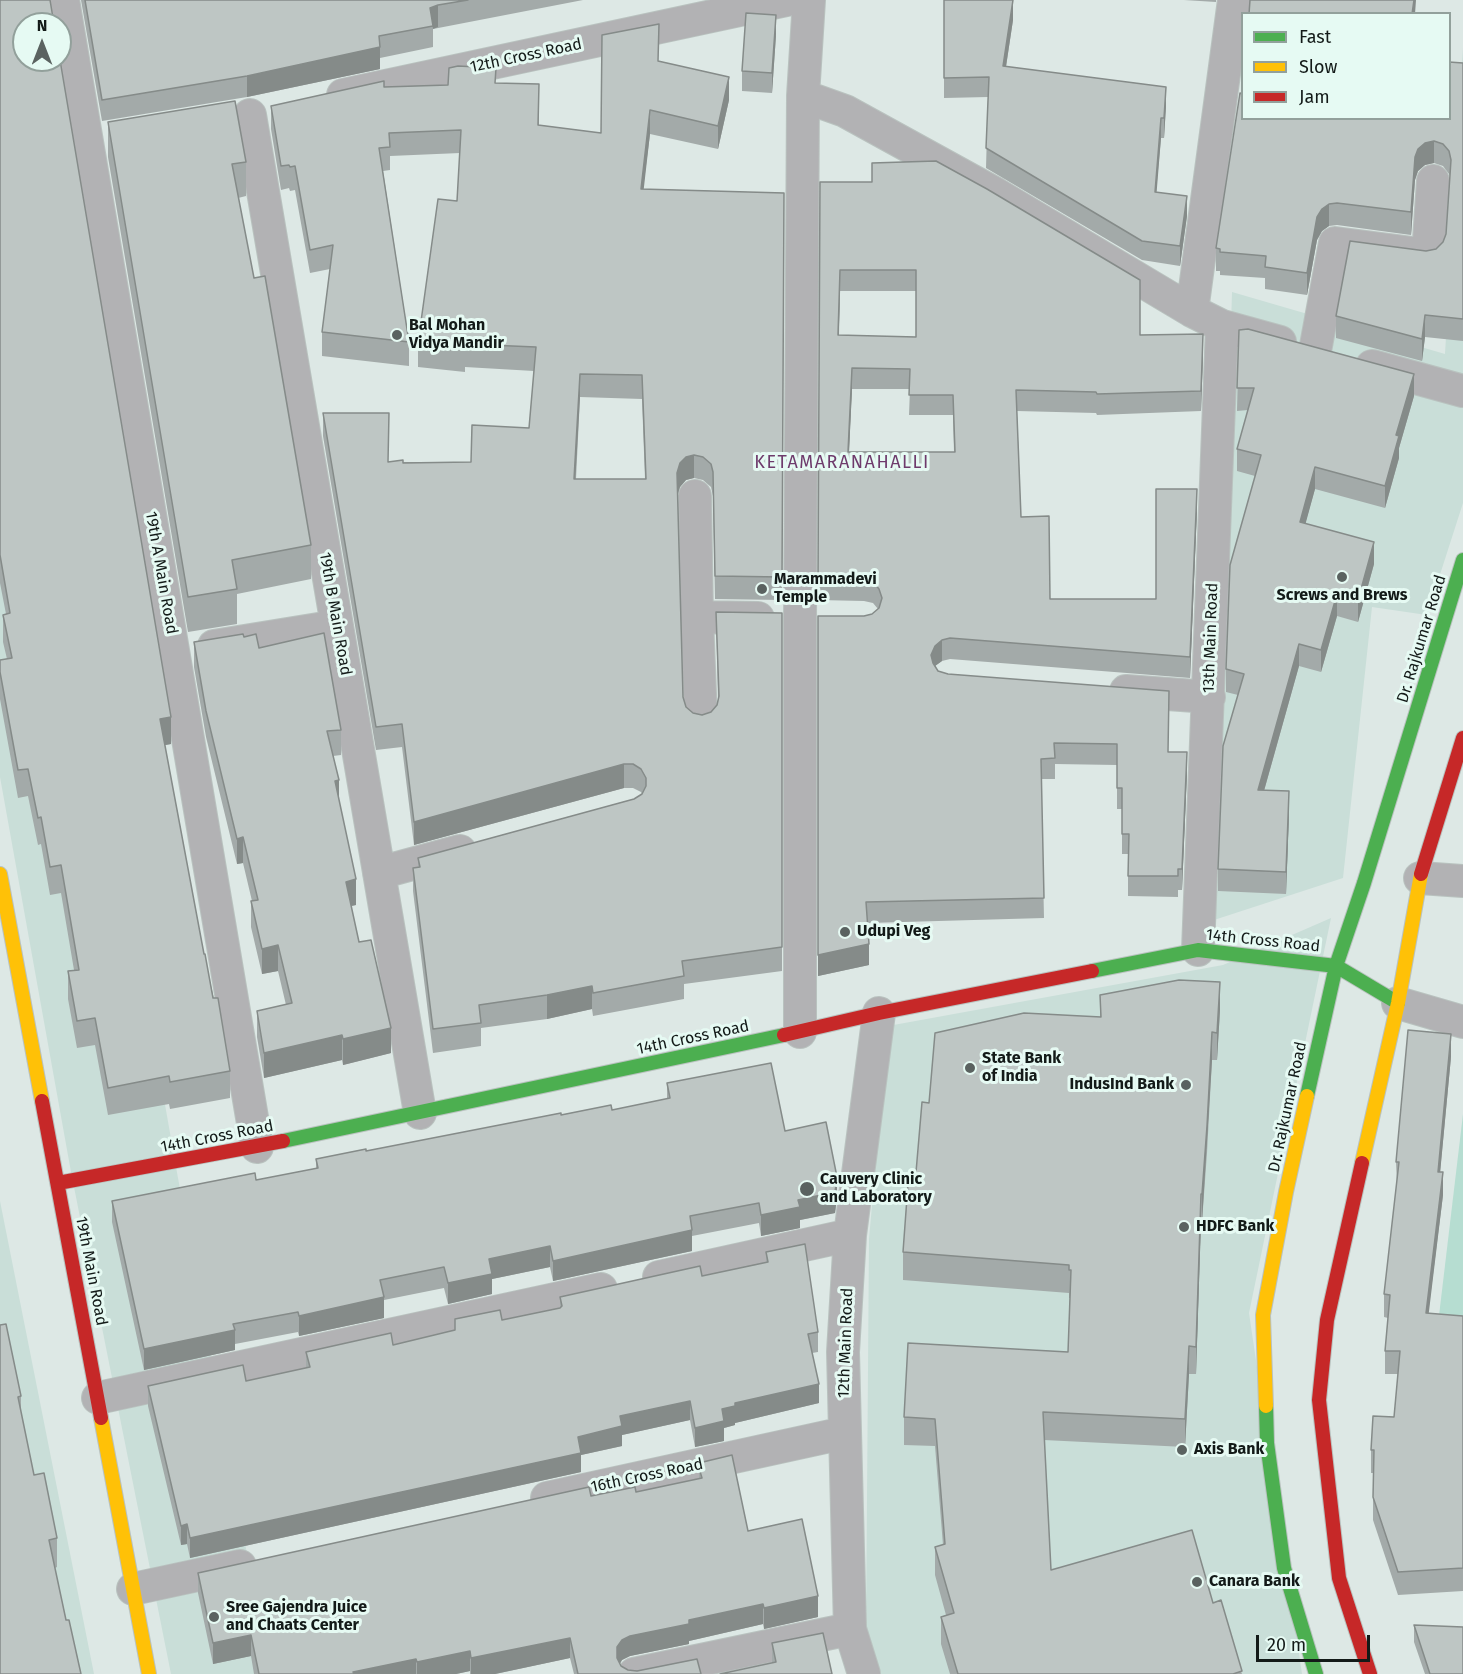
<!DOCTYPE html>
<html>
<head>
<meta charset="utf-8">
<style>
  body { margin:0 }
  #map { position:relative; width:1463px; height:1674px; overflow:hidden; background:#dde8e5; font-family:"Fira Sans",sans-serif }
  canvas { display:block }
  .legend { position:absolute; left:1241px; top:12px; width:210px; height:108px; box-sizing:border-box; background:#e6faf3; border:2px solid #92a09b; margin:0; padding:8px 10px; list-style:none; font-size:18px; color:#131a18 }
  .legend li { display:flex; align-items:center; gap:12px; height:30px }
  .legend b { width:30px; border:2px solid #92a09b }
  .north { position:absolute; left:12px; top:12px; width:60px; height:60px; box-sizing:border-box; background:#e6faf3; border:2px solid #92a09b; border-radius:50%; rotate:0deg; font-size:16px; font-weight:700; line-height:24px; text-align:center; color:#131a18 }
  .north::after { content:''; display:block; margin:auto; width:21px; height:27px; background:#5a6260; clip-path:polygon(50% 0,100% 100%,50% 72%,0 100%) }
  .scale { position:absolute; left:1256px; top:1635px; width:114px; height:27px; box-sizing:border-box; border:3px solid #131a18; border-top:0; padding-left:8px; font-size:18px; line-height:21px; white-space:nowrap; color:#131a18; -webkit-text-stroke:4px #e6faf3; paint-order:stroke }
</style>
</head>
<body>
<div id="map">
<canvas width="1463" height="1674"></canvas>
<ul class="legend">
<li><b style="height:8px;background:#4caf50"></b>Fast</li>
<li><b style="height:8px;background:#ffc107"></b>Slow</li>
<li><b style="height:8px;background:#c62828"></b>Jam</li>
</ul>
<div class="north">N</div>
<div class="scale">20 m</div>
</div>
<script>
const g = document.querySelector('canvas').getContext('2d');
g.lineJoin = 'round';
function fill(path, color) {
  g.fillStyle = color;
  g.fill(path, 'evenodd');
}
function strokePath(path, color, width, dash) {
  g.strokeStyle = color;
  g.lineWidth = width;
  g.lineCap = dash ? 'butt' : 'round';
  g.setLineDash(dash || []);
  g.stroke(path);
}
function label(font, color, halo, rows, align = 'center') {
  g.font = font + ' "Fira Sans",sans-serif';
  g.lineWidth = 6;
  g.setLineDash([]);
  g.textBaseline = 'middle';
  g.strokeStyle = halo;
  g.fillStyle = color;
  for (const [text, x, y, turn = 0] of rows) {
    g.save();
    g.translate(x, y);
    g.rotate((+turn || 0) * Math.PI / 180);
    g.textAlign = isNaN(turn) ? turn : align;
    if (halo) g.strokeText(text, 0, 0);
    g.fillText(text, 0, 0);
    g.restore();
  }
}
fill(new Path2D(`
  M1463,48V503L1427,615L1372,607L1343,878L1214,920L1232,292L1445,354Z
  M0,172L178,1178L269,1674H171L71,1172L0,777Z
  M1331,918L1249,1313L1302,1674H881L866,1628L869,1239L888,1026L1223,965Z
  M0,1201L94,1674H0Z`), '#c9ded8');
fill(new Path2D(`
  M1463,1114V1326L1438,1324Z`), '#b6ddd1');
const street = new Path2D(`
  M63,0L257,1147
  M343,95L787,0
  M803,96L845,111L996,194L1192,311L1222,326L1280,342
  M250,115L420,1113
  M1192,311L1234,0
  M1315,351L1335,243L1428,255L1433,181
  M1372,366L1463,391
  M695,496L697,617L758,618
  M697,617L701,720
  M214,646L337,626
  M1126,691L1209,697
  M379,873L460,851
  M1420,878L1463,881
  M1198,950L1222,326
  M1398,1003L1463,1022
  M800,1032V619L803,96L809,0
  M659,1277L850,1235
  M98,1398L601,1289
  M547,1498L844,1433
  M133,1589L240,1566
  M634,1674L850,1629
  M864,1674L850,1629L843,1352L850,1235L879,1013`);
const fast = new Path2D(`
  M1092,971L1198,950L1336,966L1398,1003
  M1307,1096L1336,966L1364,883L1463,560
  M283,1141L784,1035
  M1266,1406L1267,1443L1284,1568L1316,1674`);
const slow = new Path2D(`
  M0,874L42,1101
  M1362,1163L1398,1003L1421,874
  M1266,1406L1263,1315L1286,1192L1307,1096
  M101,1418L149,1674`);
const jam = new Path2D(`
  M1421,874L1463,738
  M784,1035L879,1013L1092,971
  M42,1101L101,1418
  M1362,1163L1327,1320L1319,1400L1339,1578L1370,1674
  M58,1183L283,1141`);
strokePath(street, '#b9c2bf', 34);
strokePath(fast, '#b9c2bf', 16);
strokePath(slow, '#b9c2bf', 16);
strokePath(jam, '#b9c2bf', 16);
strokePath(street, '#b2b2b4', 32);
strokePath(fast, '#4caf50', 14);
strokePath(slow, '#ffc107', 14);
strokePath(jam, '#c62828', 14);
fill(new Path2D(`
  M0,0L171,744L165,745L204,954L230,1071V1098L170,1109L169,1104L108,1115L95,1045L77,1048L68,999V971L74,970L61,893L50,895L41,844L38,845L28,796L18,798L0,699V660L7,659L3,642V615L6,614L0,583Z
  M81,0H583L433,29V47L380,58V69L247,97L102,121Z
  M944,0L1013,20L1006,67L1166,106L1164,138H1161L1156,192L1187,216L1180,266L1142,260L986,168L988,97L944,98Z
  M1184,0H1216V2Z
  M776,35L772,93L742,91V71Z
  M658,61L729,100L718,149L650,134L643,189L784,193L782,600L715,599L713,496L711,487L703,480L694,478L686,480L680,487L678,494L683,697L686,707L693,713L702,715L711,712L717,705L718,700L716,612L782,613V971L684,984V999L593,1016L592,1009L547,1019L481,1028V1046L433,1053L413,891V868L418,867V858L634,799L642,794L641,792L633,788H624L414,845L402,747L376,750L323,436V413L389,462H471L529,428L534,371L465,367V372L418,367V343L457,201L460,153L390,156V170L383,171L409,342V366L322,356V332L330,269L310,273L295,190L290,191L289,188L281,190L271,129V106L384,87L496,83L539,107V125L601,133ZM580,397L642,399L645,479H576Z
  M1463,63V341L1425,337L1422,361L1336,338V316L1426,251L1436,249L1443,242L1446,234L1450,176L1449,174L1443,166L1434,163L1425,165L1418,171L1415,180L1411,235L1337,225L1329,226L1322,231L1317,240L1307,295L1265,289V278L1220,275V271H1216V248L1242,118Z
  M108,122L246,162V196L238,198L254,278L311,545V579L237,594V624L188,632L108,157Z
  M820,182L1140,335L1203,355L1201,411L1097,415L1096,413L1017,411L1021,517L1050,599H1156L1197,510L1190,678L950,659L942,661L935,666L938,671L1169,752L1187,773L1182,890H1178V897L1128,896V854H1122V809H1117V765L1055,764V779H1041L1044,918L868,923L869,965L818,976V616H864L872,614L878,609L873,603L864,601L818,600ZM840,291H916V337L839,335ZM852,389H910L909,415H953L954,452H849Z
  M1239,330L1414,396L1399,448V458L1385,508L1315,489L1305,524L1374,564L1358,622L1337,616L1321,672L1299,666L1264,791L1289,814L1286,894L1218,891V869L1238,695L1226,692V669L1255,476L1237,471V449L1248,410L1237,411Z
  M244,637L259,648L341,730V755L333,756L339,801L356,905L351,906L359,942L391,1053L343,1065L342,1060L264,1078L257,1037V1011L286,1005L278,971L262,974L251,927V901H252L243,863L237,864L206,737L194,667V642Z
  M1100,995L1220,1010L1217,1060H1212L1207,1153L1202,1222H1201L1196,1374H1189L1185,1447L1044,1440L1051,1570L1213,1603L1242,1674H950L941,1644V1617L946,1615L935,1575V1547L943,1545L935,1446L904,1445V1417L1068,1352L1070,1298H1069V1293L903,1280V1252L915,1184L1100,1017Z
  M1451,1057L1440,1172L1443,1195L1428,1314L1463,1316V1591L1398,1595L1373,1520V1473H1371V1450L1394,1417L1398,1374H1385V1351L1388,1318L1384,1317V1294L1397,1185L1396,1162Z
  M667,1083L785,1131L837,1197L835,1213L800,1220V1228L761,1236L759,1223L692,1236V1251L553,1281L550,1267L492,1279V1294L448,1304L444,1288L384,1300V1318L299,1336L298,1332L235,1344V1350L144,1370L112,1222V1201L256,1180L316,1169V1159L366,1151L561,1115L612,1110L667,1099Z
  M766,1252L818,1332V1352L812,1353L819,1403L735,1423V1425L724,1428V1441L695,1447L690,1420L622,1435V1446L581,1455V1472L190,1558L187,1544L181,1545L148,1406V1386L246,1381L306,1368V1352L393,1345L560,1308V1297L702,1276L766,1262Z
  M0,1325L21,1396V1412L34,1475L57,1538V1567L55,1568L66,1620L0,1674Z
  M703,1462L748,1531L818,1617L764,1629L763,1624L689,1641V1644L630,1656L622,1660L620,1664L621,1666L628,1670L701,1674H574L570,1658L495,1674H470V1671L456,1674H254L251,1656L213,1664L198,1593V1573L591,1496L636,1492L699,1479V1468L703,1467Z
  M1414,1625L1463,1674H1425L1414,1642Z
  M772,1643L832,1674L772,1663Z`), '#a3aaa9');
fill(new Path2D(`
  M1013,0V20L1003,86V66Z
  M1414,0H1416L1415,14H1412Z
  M438,5V27L433,29L430,8Z
  M776,15V35L772,93V73Z
  M380,47V69L247,97V76Z
  M729,77V100L718,149V126Z
  M1166,87V106L1164,138V118Z
  M650,110V134L641,213V189Z
  M1161,118V138L1155,212V192Z
  M1434,141V163L1425,165L1418,171L1415,180L1411,235V212L1415,157L1418,149L1425,143Z
  M1187,196V216L1180,266V246Z
  M1329,204V226L1322,231L1317,240L1307,295V273L1317,217L1322,209Z
  M840,270V291L838,356V335Z
  M1425,315V337L1422,361V339Z
  M1203,334V355L1201,411V391Z
  M852,368V389L848,473V452Z
  M580,374V397L574,502V479Z
  M1414,374V396L1399,448V458L1385,508V486L1396,435Z
  M694,455V478L686,480L680,487L677,496V473L680,463L686,457Z
  M1315,467V489L1300,544V522Z
  M1197,489V510L1190,678V657Z
  M1374,542V564L1358,622V600Z
  M1337,594V616L1321,672V650Z
  M942,640V661L935,666L931,676V655L935,646Z
  M1299,644V666L1258,812V790Z
  M171,717V744L160,746V719Z
  M1187,752V773L1182,890V869Z
  M624,764V788L414,845V822Z
  M339,780V805L335,781Z
  M1289,791V814L1286,894V872Z
  M243,837V863L237,864V839Z
  M356,879V905L346,907V882Z
  M869,944V965L818,976V955Z
  M278,945V971L262,974V949Z
  M1220,982V1010L1217,1060V1033Z
  M592,986V1009L547,1019V995Z
  M391,1028V1053L343,1065V1039Z
  M1212,1032V1060L1202,1222V1194Z
  M1451,1034V1057L1438,1195V1172Z
  M342,1035V1060L264,1078V1053Z
  M1443,1172V1195L1426,1336V1313Z
  M837,1177V1197L835,1213L800,1220V1228L761,1236V1215L798,1200Z
  M1201,1194V1222L1196,1374V1347Z
  M692,1230V1251L553,1281V1261Z
  M550,1246V1267L492,1279V1294L448,1304V1283L489,1259Z
  M384,1297V1318L299,1336V1316Z
  M235,1330V1350L144,1370V1349Z
  M1189,1346V1374L1185,1447V1419Z
  M819,1384V1403L735,1423V1425L724,1428V1441L695,1447V1428L722,1409L735,1403Z
  M690,1401V1420L622,1435V1446L581,1455V1472L190,1558V1538L578,1437L620,1416Z
  M187,1524V1544L181,1545V1526Z
  M818,1596V1617L764,1629V1608Z
  M763,1604V1624L689,1641V1644L630,1656L622,1660L617,1668V1674V1647L622,1640L630,1636L689,1620Z
  M251,1635V1656L213,1664V1643Z
  M570,1638V1658L495,1674H471V1658Z
  M470,1651V1671L456,1674H417V1662Z
  M416,1659V1674H353V1672Z`), '#858b89');
const building = new Path2D(`
  M0,0H50L54,24H24V60H60L171,717L160,719L204,954H205L213,998H218L230,1071L170,1082L169,1076L108,1088L95,1018L77,1021L68,971L79,970L61,865L50,867L41,817L38,818L28,769L18,770L0,672V660L12,658L3,615L10,613L0,555Z
  M85,0H468L438,5L430,8L433,26L379,36L380,47L247,76L102,100Z
  M944,0H1013L1003,66L1166,87L1164,118H1161L1155,192L1187,196L1180,246L1142,241L986,148L989,77L944,78Z
  M1250,0H1414L1412,14H1249Z
  M746,13L776,15L772,73L742,71Z
  M659,24L658,61L729,77L718,126L650,110L641,189L784,193L782,577L715,576L713,472L711,464L703,457L694,455L686,457L680,463L677,473L683,697L686,707L693,713L702,715L711,712L717,705L719,696L716,612L782,613V947L682,961L684,976L593,993L592,986L547,995L479,1005L481,1023L433,1029L413,868L420,867L418,858L634,799L642,794L646,786V778L641,769L633,764H624L414,822L402,724L376,727L323,413H389L388,462L403,460V463L471,462L472,425L529,428L536,347L465,344V349L418,343L438,199L457,201L461,130L389,133L390,147L379,148L409,342L322,332L333,245L310,250L295,166L290,167L289,165L281,166L271,106L384,81V87L448,85L449,68L458,66L496,68L495,83L539,84L538,125L601,133L602,35ZM580,374L642,375L646,479H574Z
  M1449,62L1463,63V319L1425,315L1422,339L1336,316L1350,241L1426,251L1436,249L1443,242L1446,234L1451,160L1449,151L1443,144L1434,141L1425,143L1418,149L1415,157L1411,212L1337,203L1329,204L1322,209L1317,217L1307,273L1265,267L1266,256L1220,252V249L1216,248L1240,93L1242,94V118H1449Z
  M235,101L246,162L232,164L254,278L265,276L311,545L232,560L237,589L188,597L108,122Z
  M936,161L987,189L1140,280V335L1203,334L1201,391L1097,394L1096,392L1016,390L1021,517L1049,516L1050,599H1156V489H1197L1190,657L950,638L942,640L935,646L931,655L933,663L938,671L948,674L1169,691L1168,752H1187L1182,869H1178V876H1128L1129,834H1122V788H1117V744L1054,743L1055,758L1041,759L1044,898L866,902L869,944L818,955V616H864L872,614L879,608L882,598L879,589L873,582L864,580H818L820,182H872V163ZM840,270H916V337L838,335ZM852,368L910,369L909,395H953L955,452H848Z
  M1248,329L1414,374L1396,435L1399,436L1385,486L1315,467L1300,522L1374,542L1358,600L1337,594L1321,650L1299,644L1258,790L1289,791L1286,872L1218,869L1223,746L1244,674L1226,669L1230,565L1261,455L1237,449L1254,388H1237L1239,330Z
  M324,633L341,730L327,731L339,780L335,781L356,879L346,882L359,942L371,940L391,1028L343,1039L342,1035L264,1053L257,1011L292,1003L278,945L262,949L251,901L258,900L243,837L237,839L206,711L194,642L243,634L244,637L256,634L259,648Z
  M1179,980L1220,982L1217,1033L1212,1032L1207,1126L1202,1194H1201L1196,1347L1189,1346L1185,1419L1043,1412L1051,1570L1192,1530L1213,1603L1221,1600L1242,1671L1233,1674H958L941,1617L954,1613L935,1547L945,1544L935,1419L904,1417L908,1343L1068,1352L1071,1270H1069V1265L903,1252L908,1184H915L922,1102L929,1103L935,1033L1024,1013L1101,1017L1100,995Z
  M1408,1030L1451,1034L1438,1172H1443L1426,1313L1463,1316V1568L1398,1572L1373,1497L1374,1450H1371L1373,1416L1394,1417L1400,1351H1385L1390,1295L1384,1294L1399,1162H1396Z
  M771,1063L785,1131L826,1122L837,1177L835,1192L798,1200L800,1207L761,1215L759,1203L690,1216L692,1230L553,1261L550,1246L489,1259L492,1274L448,1283L444,1267L380,1280L384,1297L299,1316L298,1312L233,1324L235,1330L144,1349L112,1201L255,1173L256,1180L318,1168L316,1159L366,1149V1151L561,1113V1115L611,1105L612,1110L670,1098L667,1083Z
  M805,1244L818,1332L808,1334L819,1384L735,1403V1406L722,1409L724,1421L695,1428L690,1401L620,1416L622,1426L578,1437L581,1453L190,1538L187,1524L181,1526L148,1386L243,1365L246,1381L310,1367L306,1352L391,1333L393,1345L455,1330V1319L500,1310L502,1320L560,1308L562,1306L560,1297L700,1266L702,1276L768,1262L766,1252Z
  M6,1324L21,1396L18,1397L34,1475L44,1473L57,1538L49,1540L66,1620H69L81,1674H0V1325Z
  M732,1455L748,1531L802,1519L818,1596L764,1608L763,1604L689,1620V1624L630,1636L622,1640L617,1647V1658L621,1666L628,1670L637,1671L697,1659L701,1674H578L570,1638L471,1658L470,1651L417,1662L416,1659L353,1672L354,1674H259L251,1635L213,1643L198,1573L589,1487L591,1496L635,1487L636,1492L702,1478L699,1468L704,1467L703,1462Z
  M1414,1625L1463,1627V1674H1430Z
  M823,1633L832,1674H720L776,1662L772,1643Z`);
fill(building, '#bec6c4');
strokePath(building, '#858b89', 1.5);
for (const [x, y, r, color] of [
  [397,335,6,"#5a6260"],
  [1342,577,6,"#5a6260"],
  [762,589,6,"#5a6260"],
  [845,932,6,"#5a6260"],
  [970,1068,6,"#5a6260"],
  [1186,1085,6,"#5a6260"],
  [807,1189,8,"#5a6260"],
  [1184,1227,6,"#5a6260"],
  [1182,1450,6,"#5a6260"],
  [1197,1582,6,"#5a6260"],
  [214,1617,6,"#5a6260"]
]) {
  const dot = new Path2D();
  dot.arc(x, y, r, 0, 2 * Math.PI);
  g.fillStyle = color;
  g.fill(dot);
  strokePath(dot, '#e6faf3', 2);
}
label('16px', '#131a18', '#e6faf3', [
  ["12th Cross Road",526,56,-12],
  ["19th A Main Road",161,573,80],
  ["19th B Main Road",335,614,80],
  ["13th Main Road",1211,638,-88],
  ["Dr. Rajkumar Road",1422,639,-73],
  ["14th Cross Road",1263,941,6],
  ["14th Cross Road",693,1038,-12],
  ["Dr. Rajkumar Road",1288,1107,-78],
  ["14th Cross Road",217,1137,-11],
  ["19th Main Road",91,1271,79],
  ["12th Main Road",846,1343,-88],
  ["16th Cross Road",647,1476,-12]
]);
label('bold 16px', '#131a18', '#e6faf3', [
  ["Bal Mohan",409,326],
  ["Vidya Mandir",409,344],
  ["Marammadevi",774,580],
  ["Temple",774,598],
  ["Screws and Brews",1342,596,"center"],
  ["Udupi Veg",857,932],
  ["State Bank",982,1059],
  ["of India",982,1077],
  ["IndusInd Bank",1174,1085,"right"],
  ["Cauvery Clinic",820,1180],
  ["and Laboratory",820,1198],
  ["HDFC Bank",1196,1227],
  ["Axis Bank",1194,1450],
  ["Canara Bank",1209,1582],
  ["Sree Gajendra Juice",226,1608],
  ["and Chaats Center",226,1626]
], 'left');
g.letterSpacing = '1.5px';
label('18px', '#6e3b6c', '#e6faf3', [
  ["KETAMARANAHALLI",842,463]
]);
g.letterSpacing = '0px';
</script>
</body>
</html>
